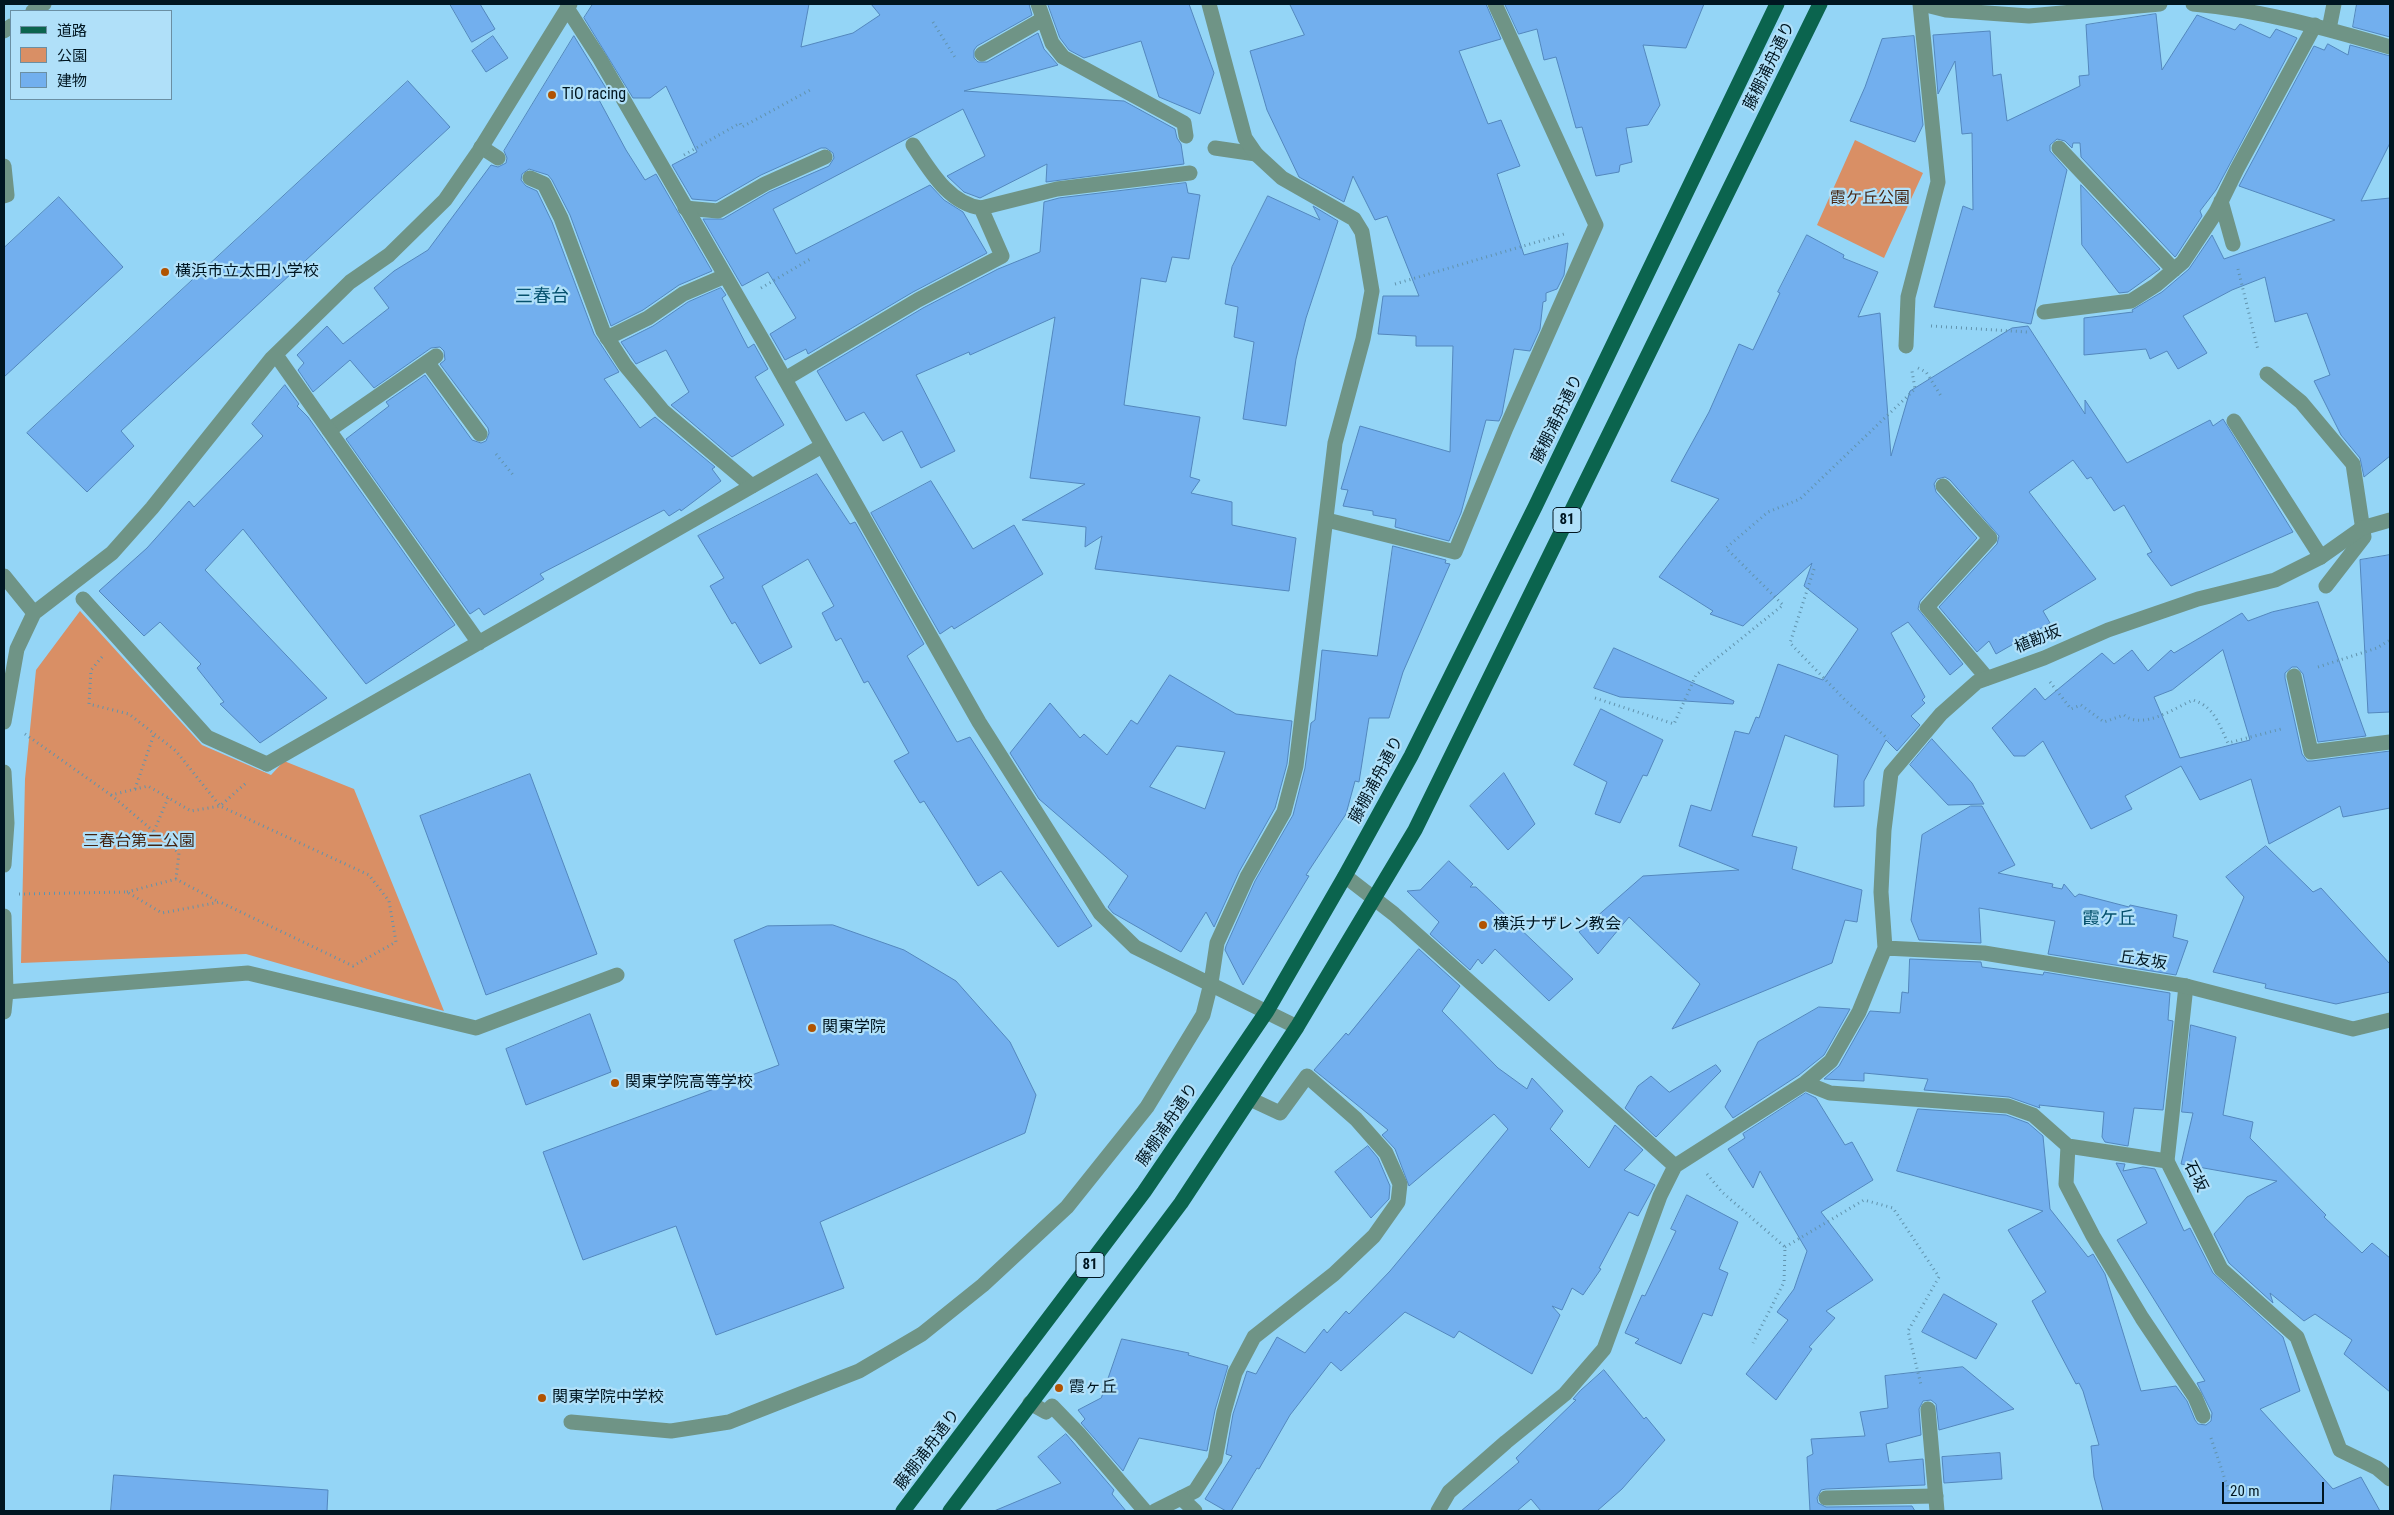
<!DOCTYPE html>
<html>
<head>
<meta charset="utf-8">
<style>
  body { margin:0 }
  #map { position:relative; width:2394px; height:1515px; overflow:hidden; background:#94d5f6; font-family:"Roboto Condensed","Noto Sans JP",sans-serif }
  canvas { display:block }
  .frame { position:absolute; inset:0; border:5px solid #001621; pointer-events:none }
  .legend { position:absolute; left:10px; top:10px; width:162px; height:90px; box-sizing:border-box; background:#b0e0f9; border:1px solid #6a8fa3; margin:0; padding:6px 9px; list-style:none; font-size:15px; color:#001621 }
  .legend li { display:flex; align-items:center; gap:10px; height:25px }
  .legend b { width:25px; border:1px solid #6a8fa3 }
  .scale { position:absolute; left:2222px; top:1482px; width:102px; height:22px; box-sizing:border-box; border:2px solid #001621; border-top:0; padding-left:6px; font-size:15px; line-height:18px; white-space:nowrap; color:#001621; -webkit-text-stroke:4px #b0e0f9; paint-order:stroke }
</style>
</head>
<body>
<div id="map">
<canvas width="2394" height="1515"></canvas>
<div class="frame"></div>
<ul class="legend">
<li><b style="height:6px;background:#0b644e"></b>道路</li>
<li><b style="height:14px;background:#d98f65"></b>公園</li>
<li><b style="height:14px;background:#72afee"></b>建物</li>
</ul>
<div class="scale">20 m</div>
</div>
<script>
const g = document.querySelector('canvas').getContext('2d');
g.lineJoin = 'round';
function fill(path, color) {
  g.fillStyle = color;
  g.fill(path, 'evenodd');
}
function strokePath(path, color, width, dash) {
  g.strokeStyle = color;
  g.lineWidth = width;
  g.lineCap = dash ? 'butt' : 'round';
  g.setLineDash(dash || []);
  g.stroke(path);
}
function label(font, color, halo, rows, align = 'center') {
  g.font = font + ' "Roboto Condensed","Noto Sans JP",sans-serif';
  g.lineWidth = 4.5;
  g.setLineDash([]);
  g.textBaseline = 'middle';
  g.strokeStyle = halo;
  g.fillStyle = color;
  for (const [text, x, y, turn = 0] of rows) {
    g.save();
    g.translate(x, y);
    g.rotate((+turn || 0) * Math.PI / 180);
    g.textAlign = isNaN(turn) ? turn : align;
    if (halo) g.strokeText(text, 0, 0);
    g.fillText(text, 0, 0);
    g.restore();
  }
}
fill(new Path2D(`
  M1855,140L1923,173L1884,258L1817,225Z
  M80,611L202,745L271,775L284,761L354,789L444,1011L246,954L21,963L25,779L36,670Z`), '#d98f65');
const building = new Path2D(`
  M450,4H480L495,29L472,42Z
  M593,4H809L801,47L853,33L880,15L871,4H1029L1032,15L977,46L974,50V58L978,62H987L1038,33L1044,49L1058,65L964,91L1124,101L1175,129L1177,138L1181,144L1184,164L1046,182L1047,164L980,198L964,192L947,176L985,156L963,109L773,209L796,254L930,185L944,200L963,212L987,253L913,292L808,354L806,349L785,360L770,334L796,318L768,272L742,286L703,219H723L769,192L829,166L834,158L833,153L826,148H821L761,175L716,201L692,199L672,165L697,152L666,86L650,98H633L584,18Z
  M1048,4H1189L1214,73L1200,114L1159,97L1141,41L1084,58L1069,50L1060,38Z
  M1290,4H1486L1501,39L1459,51L1488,124L1501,120L1520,166L1497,174L1524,255L1568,243L1564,275L1557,289L1546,293V301L1543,302L1540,329L1530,351L1514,349L1502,414L1499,421L1486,420L1461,513L1449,541L1395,527L1396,519L1373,515V511L1343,506L1348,490L1341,489L1360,426L1450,452L1453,346H1416V336L1378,334L1383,296H1419L1387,216L1375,220L1353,176L1344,202L1299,177L1267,110L1250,51L1304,35Z
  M1505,4H1704L1686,48L1643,45L1660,105L1648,125L1626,128L1632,162L1620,165L1619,172L1596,176L1582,127L1576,128L1556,57L1544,60L1537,29L1519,34Z
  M2357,4H2390V37L2353,27Z
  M2156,14L2162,70L2197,15L2235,30L2240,24L2270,38L2276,29L2297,38L2216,190L2200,211L2202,216L2176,256L2175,257L2081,157L2080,143H2073L2072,148L2065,141L2057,139L2050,145V151L2067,170L2031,324L1934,307L1963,206L1973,210L1972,133L1962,134L1955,61L1938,94L1933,35L1990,31L1993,76L2001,74L2007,121L2080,86L2079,76L2089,75L2086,25Z
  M493,36L508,58L486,72L472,51Z
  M574,36L612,98H598L626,150L645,180L656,174L712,271L679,285L643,310L611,326L570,215L552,180L548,175L529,169L522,174L521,180L526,186L537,191L552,222L594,334L619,372L604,379L640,428L655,417L715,467L712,469L721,481L681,511L680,509L669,516L664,510L540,574L544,579L484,615L479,608L470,614L346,439L389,406L386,402L425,375L472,440L481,443L486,441L489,433L488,428L440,364L445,360L444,351L440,347L431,348L374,388L350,360L313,392L298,370L304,363L297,355L327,326L343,344L389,308L374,288L394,271L428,250L491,165L498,167L506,163L507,158L504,151Z
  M1914,36L1923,125L1915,142L1850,121L1865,87L1882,39Z
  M2328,44L2348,55L2350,45L2390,56V143L2361,201L2390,198V456L2364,477L2360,458L2341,435L2314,381L2330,375L2307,313L2275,322L2265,277L2232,290L2183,316L2207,353L2178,369L2167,351L2150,359L2146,349L2084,355V318L2133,312L2132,310L2162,292L2189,269L2212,235L2224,259L2335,220L2239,186L2314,46L2324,50Z
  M408,81L450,127L121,431L134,446L87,492L27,433Z
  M1186,183L1188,193L1200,195L1189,259L1172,257L1166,282L1141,278L1124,405L1200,417L1190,477L1200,480L1191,493L1232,502V525L1296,538L1289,591L1095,569L1102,536L1085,547L1086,527L1022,520L1085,484L1030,478L1055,317L970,355L969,352L916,375L955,451L921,468L902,431L883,441L864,412L846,421L817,371L923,308L998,269L1040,252L1044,202L1059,198Z
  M2081,185L2160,269L2128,292L2119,293L2082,245Z
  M1268,196L1320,220L1313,206L1338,221L1306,318L1296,359L1286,426L1243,419L1254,342L1234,337L1238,307L1225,304L1232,267Z
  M59,197L123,267L4,377V248Z
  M1807,235L1844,255L1843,258L1878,272L1858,317L1880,313L1891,456L1910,391L2012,328L2028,326L2085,414V400L2127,463L2210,420L2213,426L2223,419L2293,532L2171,586L2147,554L2152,552L2124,505L2114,511L2091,477L2087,479L2073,460L2029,492L2096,579L2043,611L2050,623L1996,654L1989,641L1977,652L1939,607L1997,544L1999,536L1950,480L1945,477L1937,479L1934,484L1936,492L1977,538L1920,601L1918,609L1963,664L1950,675L1908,622L1891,633L1925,697L1922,700L1925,703L1911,716L1920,725L1897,751L1886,740L1864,781V806L1834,807L1838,755L1785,735L1752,836L1797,847L1792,869L1862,890L1857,922L1845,920L1832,963L1672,1029L1700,984L1629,917L1598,954L1579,932L1643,876L1739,870L1679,846L1691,805L1711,811L1735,731L1749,734L1756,717L1759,718L1778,664L1823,680L1858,629L1804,586L1812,563L1743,626L1710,614L1713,611L1659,577L1719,499L1671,481L1709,412L1739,344L1753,350L1780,293L1778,292Z
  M721,288L726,295L722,298L748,348L754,344L768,369L755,377L784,425L732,457L671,405L689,392L666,350L636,364L621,342L653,326L688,302Z
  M285,385L299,404L297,406L308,417L455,625L366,684L243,529L205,570L327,698L260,743L220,704L224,702L197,668L201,664L160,622L144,636L99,591L147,548L189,501L194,507L263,436L252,424Z
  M817,474L850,524L855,522L924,644L907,656L957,742L970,737L1092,926L1058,947L1001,871L978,886L924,801L920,803L894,761L909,753L868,681L864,683L841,638L836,641L822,613L834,606L808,559L762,586L792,647L760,664L735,622L732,624L710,586L724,578L698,536Z
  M931,481L973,549L1014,525L1043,574L954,629L952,626L940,634L871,513Z
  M1393,546L1446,560L1445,563L1450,564L1403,672L1389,718H1369L1359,782L1355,781L1346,814L1306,875L1309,876L1243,985L1225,950L1226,946L1255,881L1293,815L1305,768L1311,723L1315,720L1322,650L1377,656Z
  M2390,555V712L2368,713L2360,560Z
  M2318,602L2366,736L2318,742L2303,674L2297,667H2292L2285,673V678L2302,754L2307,761H2312L2390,751V808L2343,817L2340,806L2269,844L2251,779L2200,800L2181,766L2125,796L2132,809L2091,829L2043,741L2025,756H2014L1992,728L2035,688L2045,700L2102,653L2114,664L2132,650L2148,671L2171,650L2174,653L2242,613L2248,621L2272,612ZM2223,650L2250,740L2180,758L2154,697L2172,690Z
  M1614,648L1734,701L1733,704L1620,697L1594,688Z
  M1170,675L1236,714L1292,721L1287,764L1275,808L1239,872L1214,927L1206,912L1181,952L1113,913L1108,907L1128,876L1039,799L1010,753L1050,703L1080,738L1084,734L1107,755L1131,720L1137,724ZM1177,746L1225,752L1205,809L1150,787Z
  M1601,709L1663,740L1647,776L1643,775L1620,823L1595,814L1607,782L1574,765Z
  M1932,739L1972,783L1984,804L1948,805L1910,765Z
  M1504,773L1535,824L1508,850L1470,806Z
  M530,774L597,954L486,995L420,816Z
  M1971,806H1982L2015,865L1998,873L2053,884L2052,887L2062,889L2064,884L2075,897L2079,894L2129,907L2130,905L2177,915L2173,937L2188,941L2176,975L2048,954L2055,921L1979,908L1981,943L1919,940L1911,920L1922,835Z
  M2266,846L2313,892L2321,888L2390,964V992L2336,1004L2265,988L2266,984L2213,972L2244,897L2226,877Z
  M1449,861L1473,884L1470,887H1476L1573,979L1549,1001L1495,949L1482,964L1478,959L1470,970L1430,934L1439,922L1407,891L1420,890Z
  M833,925L904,950L956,981L1010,1042L1036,1095L1025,1133L820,1222L844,1288L716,1335L676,1226L583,1260L543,1152L779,1065L734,940L767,926Z
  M1419,949L1460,986L1442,1011L1498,1068L1527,1089L1532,1078L1563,1111L1550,1129L1589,1168L1615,1125L1643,1150L1624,1170L1655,1185L1638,1216L1629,1212L1599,1268L1601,1269L1583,1295L1572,1288L1562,1310L1552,1306L1560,1315L1532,1374L1459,1331L1454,1338L1405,1312L1341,1371L1331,1362L1290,1415L1259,1469L1257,1468L1231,1511H1226L1205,1499L1232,1456L1226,1454L1233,1414L1247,1371L1256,1374L1277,1337L1305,1353L1324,1329L1327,1333L1346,1311L1349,1314L1390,1271L1508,1129L1494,1114L1409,1186L1395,1149L1382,1135L1388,1130L1314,1070L1346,1033L1348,1035Z
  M1910,959L1981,962L1982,967L2043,975L2044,972L2170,993L2168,1020L2173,1021L2163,1110L2134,1108L2128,1146L2105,1142L2102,1137L2104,1112L2039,1105L2040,1108L2009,1097L1924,1090L1928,1079L1864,1073V1081L1824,1079L1839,1066L1870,1011L1900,1013L1902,992L1908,993Z
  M1819,1007L1850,1009L1824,1055L1799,1075L1733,1118L1725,1107L1758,1042Z
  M590,1014L611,1072L526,1105L506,1049Z
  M2191,1025L2236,1037L2223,1115L2253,1122L2250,1138L2326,1215L2324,1217L2362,1253L2372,1243L2390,1258V1392L2344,1354L2352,1340L2315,1314L2304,1321L2270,1293L2273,1303L2229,1263L2214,1234L2247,1197L2277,1181L2181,1164L2193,1113L2182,1112Z
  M1716,1065L1721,1071L1656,1137L1625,1108L1638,1086L1651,1076L1669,1092Z
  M1806,1093L1816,1098L1845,1145L1852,1142L1873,1180L1821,1212L1873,1280L1826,1311L1835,1318L1809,1347L1812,1349L1776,1400L1746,1374L1788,1320L1777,1312L1794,1289L1807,1251L1760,1171L1753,1188L1728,1149L1745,1138L1743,1134Z
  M1918,1109L2006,1115L2028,1123L2043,1136L2050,1209L2088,1257L2093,1254L2105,1274L2141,1391L2176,1386L2187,1401L2195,1420L2198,1424L2206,1425L2211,1421L2212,1413L2197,1383L2205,1381L2117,1240L2147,1223L2116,1163L2125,1164L2123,1171L2143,1167L2155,1169L2184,1231L2190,1228L2213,1273L2283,1337L2300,1391L2260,1409L2333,1489L2361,1477L2380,1511H2103L2094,1477L2091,1446L2099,1445L2083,1391L2079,1383L2076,1384L2032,1301L2046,1292L2008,1230L2043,1211L1897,1171Z
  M1368,1146L1378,1158L1390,1186L1389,1199L1371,1218L1335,1172Z
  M1687,1195L1738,1222L1719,1269L1728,1273L1712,1316L1703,1313L1681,1364L1635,1343L1639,1339L1625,1333L1642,1295L1645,1296L1676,1231L1671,1229Z
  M1944,1294L1997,1324L1976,1359L1922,1332Z
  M1122,1339L1189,1353L1188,1355L1228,1366L1215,1410L1207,1451L1139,1438L1123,1471L1081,1423L1085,1419L1078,1410L1101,1398Z
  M1963,1367L2014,1409L1939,1430L1936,1404L1931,1400L1923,1401L1919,1409L1921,1435L1886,1444L1889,1462L1923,1459L1925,1485L1826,1489L1821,1490L1817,1498L1818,1503L1826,1507L1912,1506L1915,1511H1810L1807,1457L1813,1454L1811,1439L1865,1436L1860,1412L1888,1408L1885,1376Z
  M1604,1370L1644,1419L1646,1417L1665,1440L1622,1489L1597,1511H1541L1531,1499L1517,1511H1461L1519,1462L1516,1458L1576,1400L1573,1399L1580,1391Z
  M1066,1434L1114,1490L1112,1494L1126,1511H994L1061,1483L1038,1457Z
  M2000,1453L2002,1479L1944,1483L1942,1457Z
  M114,1475L328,1490L327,1511H111Z`);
fill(building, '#72afee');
strokePath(building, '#5387bd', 1);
strokePath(new Path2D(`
  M933,22L956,59
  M684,155L740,123L742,127L812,89
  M2238,269L2258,350
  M1395,284L1564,234
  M761,288L812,258
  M1931,326L2027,332
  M1918,368L1926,372L1941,396
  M496,454L514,476
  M1814,569L1790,643L1846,701L1888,739
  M102,657L91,670L89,704L129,714L176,751L220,806L246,783
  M2318,667L2377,648L2390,640
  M2050,682L2071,709L2081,705L2104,722L2124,715C2143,730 2173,709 2193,700C2215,707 2219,725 2228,743L2281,729
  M1595,698L1674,724L1696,675L1783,605L1726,548L1768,512L1800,499L1915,389L1912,371
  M135,789L154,734
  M111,795L179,853L176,879
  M154,831L168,798
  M127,892L176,879L219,902
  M19,894L127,892L162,913L220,902L353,966L396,942L389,901L369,875L220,806L191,811L148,786L111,795L25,734
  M1707,1174L1722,1192L1785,1247L1784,1282L1753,1343
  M1785,1247L1864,1200L1893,1208L1939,1277L1908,1331L1921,1385
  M2211,1438L2232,1500`), '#6193ad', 3, [1, 4]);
strokePath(new Path2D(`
  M1038,4L1052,43L1063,57L1184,123L1186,136
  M2329,29L2334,4
  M982,54L1043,19
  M913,145C930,170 948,203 981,208
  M481,147L498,158
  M1215,148L1256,154
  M2059,148L2174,270
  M530,178L544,184L561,218L603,331L625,365L663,411L752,486
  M2221,201L2233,244
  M685,208L718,211L765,184L825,157
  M2044,312L2131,301L2156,285L2183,262L2216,212L2237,169L2315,25
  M607,338L648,318L683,294L725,276
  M1906,346L1908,297L1938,182L1920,4
  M427,362L480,434
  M2267,374L2301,402L2353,464L2364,537L2326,586
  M785,379L918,300L1002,256L981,208L1057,189L1190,173
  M2234,421L2321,557
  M329,430L436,356
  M1943,486L1990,538L1927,607L1987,678
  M1327,520L1455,552L1506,428L1596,225L1495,4
  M83,599L207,737L267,764
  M2294,676L2311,752L2390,742
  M6,992L248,973L476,1028L617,975
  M2068,1146L2066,1184L2093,1236L2142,1318L2195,1397L2203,1416
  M2167,1161L2186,986
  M1030,1403L1046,1412L1052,1406L1080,1435L1145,1511
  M571,1422L671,1431L729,1422L859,1371L922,1334L983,1285L1067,1207L1147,1107L1203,1015L1211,983
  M1181,1498L1195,1491L1215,1460L1224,1412L1235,1373L1254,1337L1334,1274L1374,1236L1398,1202L1400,1184L1386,1153L1356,1119L1307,1076L1280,1113L1250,1099
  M1826,1498L1936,1496`), '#6f9486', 15);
strokePath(new Path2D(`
  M1209,4L1245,138L1256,154L1282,178L1354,219L1362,232L1372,291L1363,339L1335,443L1296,766L1284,812L1247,877L1217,943L1211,983
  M1922,4L1946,10L2029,16L2160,4
  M2193,4C2261,10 2325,28 2390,47
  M567,8L600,59L766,346L979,722L1100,913L1135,947L1297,1027
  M33,11L44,4
  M4,31L11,26
  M4,166L7,195L4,196
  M276,355L479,643
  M4,576L34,613
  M4,722L17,649L34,613L112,553L152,508L272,358L350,282L389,255L445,200L479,151L570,4
  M267,764L822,446
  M4,772L7,823L4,865
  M1345,876L1394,914L1675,1166
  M4,916L6,992L4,1012
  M1885,948L1984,953L2186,986L2353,1029L2390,1020
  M1805,1083L1830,1093L2008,1106L2033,1115L2068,1146L2167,1161L2221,1269L2297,1337L2340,1450L2377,1468L2390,1479
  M1928,1409L1937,1511
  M1155,1511L1181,1498L1195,1511
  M1438,1511L1449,1492L1506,1442L1565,1394L1604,1349L1660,1196L1675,1166L1805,1083L1831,1061L1859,1012L1885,948L1881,892L1884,830L1891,773L1941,714L1977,682L2044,658L2108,630L2198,599L2275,580L2321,557L2362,528L2390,520`), '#6f9486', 15);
strokePath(new Path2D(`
  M903,1511L1144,1192L1267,1011L1345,876L1411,756L1535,507L1777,4
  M950,1511L1181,1203L1297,1027L1415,830L1820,4`), '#0b644e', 15);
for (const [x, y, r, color] of [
  [552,95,5,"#b15301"],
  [165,272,5,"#b15301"],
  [1483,925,5,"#b15301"],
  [812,1028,5,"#b15301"],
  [615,1083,5,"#b15301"],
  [1059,1388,5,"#b15301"],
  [542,1398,5,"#b15301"]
]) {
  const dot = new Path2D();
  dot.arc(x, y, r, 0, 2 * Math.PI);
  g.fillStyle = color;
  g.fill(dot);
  strokePath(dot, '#b0e0f9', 2);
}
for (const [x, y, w] of [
  [1567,520,28],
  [1090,1265,28]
]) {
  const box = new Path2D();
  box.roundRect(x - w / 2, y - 12.5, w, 25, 4);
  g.fillStyle = '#b0e0f9';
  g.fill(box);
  strokePath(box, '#001621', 1);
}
label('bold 15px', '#001621', null, [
  ["81",1567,520],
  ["81",1090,1265]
]);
label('16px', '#001621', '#b0e0f9', [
  ["藤棚浦舟通り",1770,66,-64],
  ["藤棚浦舟通り",1558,419,-64],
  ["植勘坂",2038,640,-22],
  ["藤棚浦舟通り",1377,780,-62],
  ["丘友坂",2143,961,9],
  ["藤棚浦舟通り",1168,1125,-56],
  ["石坂",2195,1177,63],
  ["藤棚浦舟通り",928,1450,-53]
]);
label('16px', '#001621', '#b0e0f9', [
  ["TiO racing",562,95],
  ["横浜市立太田小学校",175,272],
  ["横浜ナザレン教会",1493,925],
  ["関東学院",822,1028],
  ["関東学院高等学校",625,1083],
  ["霞ヶ丘",1069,1388],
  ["関東学院中学校",552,1398]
], 'left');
label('16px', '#452512', '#b0e0f9', [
  ["霞ケ丘公園",1870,199],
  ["三春台第二公園",139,842]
]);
label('18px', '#05516d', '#b0e0f9', [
  ["三春台",542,297],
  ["霞ケ丘",2109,919]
]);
</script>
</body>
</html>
